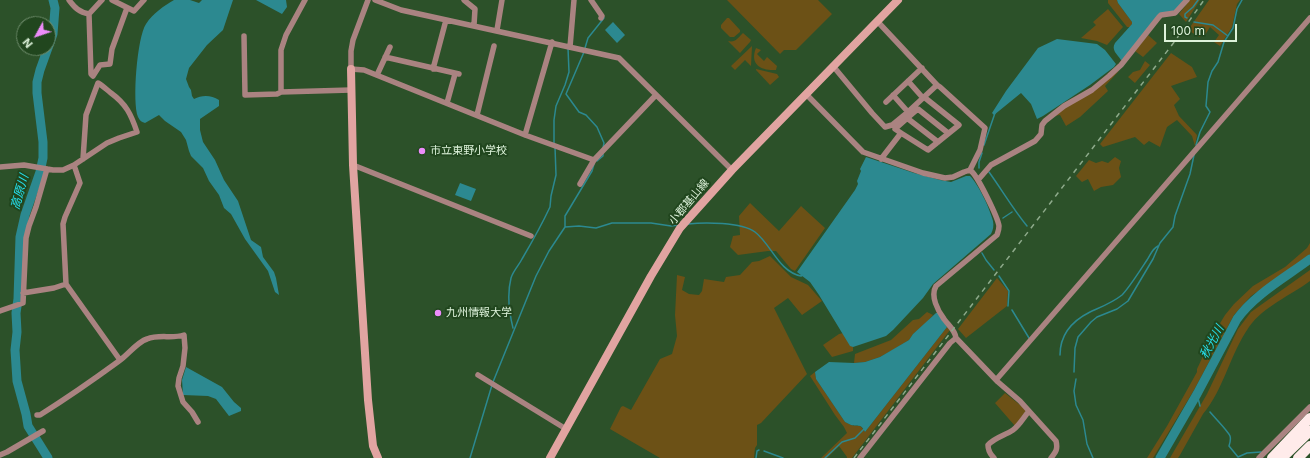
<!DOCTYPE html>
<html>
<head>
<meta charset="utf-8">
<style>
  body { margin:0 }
  #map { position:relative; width:1310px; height:458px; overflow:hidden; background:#2c5129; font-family:Inter,sans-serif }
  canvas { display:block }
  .north { position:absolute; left:16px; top:16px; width:40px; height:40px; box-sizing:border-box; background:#21461e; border:1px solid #6d8b6a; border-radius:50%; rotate:230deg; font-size:11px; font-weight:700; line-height:16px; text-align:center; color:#def3db }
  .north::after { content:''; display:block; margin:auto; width:14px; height:18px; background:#ed8cfa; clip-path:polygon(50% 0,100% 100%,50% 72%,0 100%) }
  .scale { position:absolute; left:1164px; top:24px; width:73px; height:18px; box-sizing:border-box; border:2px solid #def3db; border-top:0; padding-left:5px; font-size:12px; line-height:14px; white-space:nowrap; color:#def3db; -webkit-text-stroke:3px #21461e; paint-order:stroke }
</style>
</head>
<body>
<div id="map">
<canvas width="1310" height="458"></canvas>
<div class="north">N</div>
<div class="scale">100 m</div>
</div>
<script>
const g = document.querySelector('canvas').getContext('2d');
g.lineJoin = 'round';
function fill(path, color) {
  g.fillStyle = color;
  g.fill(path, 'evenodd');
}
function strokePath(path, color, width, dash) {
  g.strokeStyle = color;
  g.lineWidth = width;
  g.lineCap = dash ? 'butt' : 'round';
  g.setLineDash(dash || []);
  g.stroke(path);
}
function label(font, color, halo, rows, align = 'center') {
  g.font = font + ' Inter,"Noto Sans JP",sans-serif';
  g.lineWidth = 4;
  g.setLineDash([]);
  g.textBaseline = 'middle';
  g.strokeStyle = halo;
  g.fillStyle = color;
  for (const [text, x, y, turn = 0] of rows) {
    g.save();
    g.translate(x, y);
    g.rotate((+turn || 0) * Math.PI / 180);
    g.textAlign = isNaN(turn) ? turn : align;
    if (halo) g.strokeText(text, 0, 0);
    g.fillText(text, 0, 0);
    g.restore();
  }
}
fill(new Path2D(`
  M727,0H818L832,14L796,50H784L780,54Z
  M1108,0H1117L1118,3L1132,22V24L1130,27H1127L1108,3Z
  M1190,0H1200L1186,22L1179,14Z
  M1209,0H1240L1237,4L1232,27L1220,46L1214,42L1219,35L1210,27L1205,35L1199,37L1188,30Z
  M1108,9L1123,27L1107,45L1097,41L1081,38L1096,25L1093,22Z
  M727,18H729L740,30V32L734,37H730L721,28V25Z
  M743,33L751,40L750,42L740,53L728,41C735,43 738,38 743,33Z
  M1148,35L1157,43L1143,57L1135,51Z
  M752,46L751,66L745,60L735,70L731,66Z
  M756,48L761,50L757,54L764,61L767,57L777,66L776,70C762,71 749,65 756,48Z
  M1171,53L1192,67L1197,77L1171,86L1180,99L1174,105L1179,116L1197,135L1195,146L1192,136L1177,120L1167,127L1160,147L1149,141L1144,145L1135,137L1103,147L1100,144Z
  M1145,61L1150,65L1135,83L1128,77L1133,72L1140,70Z
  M756,69L777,74L779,77L770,85L756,70Z
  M1119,71L1105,86L1108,91L1080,117L1066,126L1060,115L1054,116L1065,107Z
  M1115,157L1121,161L1119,168L1121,177L1113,185L1101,187L1094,191L1088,179L1082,182L1076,176L1089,160L1096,163L1102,161L1108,163Z
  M750,203L779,231L801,206L825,228L795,271L791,269L776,251H768L738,255L730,247L733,236L740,235L739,216Z
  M1310,243V256L1251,296L1234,315L1194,390L1153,458H1147L1167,426L1197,372V369L1213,335L1225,315L1234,304L1253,286L1285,267L1307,248Z
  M770,256L791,277L808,285L822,301L802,315L788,298L774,308L807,374L761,423L757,425V445L755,448L754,458H660L610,429L621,407L623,406L631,410L660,359L672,354L677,336L675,315L677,275L685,277L682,290L689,294L699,295L702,291L704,279L724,282L726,277L740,275L752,262L759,261Z
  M1310,270V281C1290,296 1264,306 1249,327C1230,354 1224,389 1203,414L1180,455L1178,458H1170L1207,394L1238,329L1251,312Z
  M997,278L1008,291L1007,306L966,338L958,329Z
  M927,312L933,315L927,322L913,334L909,340L896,348L880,357L865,362L854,363L855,354L891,340L913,320L919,319Z
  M947,327L950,330L852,458H847V457L839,446L827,458H821L847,433L844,427L835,415L810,376L815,372L816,379L845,422C847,423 849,424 851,425C858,427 860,423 865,432Z
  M843,333L850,345L853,347V351L832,357L823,345L839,334Z
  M1005,393L1025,409V412L1015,426L995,403Z`), '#6c5116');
fill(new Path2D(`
  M174,0H190L199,3L202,0H233L223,30L207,45L189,68L186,79L189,87L191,90L192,96L194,99C202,95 211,95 219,100V106L200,119V130L203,142L215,160L224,180L238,201L251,240L261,247L263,257L274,272L276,278L279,295L275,292L268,271L245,239L231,214L224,208L219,195L209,181L203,168L191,156L189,151L186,140L181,132L165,121L159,115L145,123C142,122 140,121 138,117C132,103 137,37 146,24C153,13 164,6 174,0Z
  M256,0H286L287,7L282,14Z
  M1117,0H1185L1175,11L1160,13L1123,60H1121C1117,54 1111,50 1115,43L1132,24V22L1118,3Z
  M613,22L625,35L617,43L605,30Z
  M1057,39L1097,44L1105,50L1116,64L1114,67L1090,85L1043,116L1037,119L1031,104L1021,93L994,115L992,113L1006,91L1038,48Z
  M866,157L914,173L940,180L951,182L966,176H970C979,185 990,209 993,221C994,226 993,230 991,234L933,284L923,298L893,330L886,336L853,347L850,346L819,295L810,282L797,272L855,190L858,184L857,181L861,171L860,169Z
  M460,183L476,189L471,201L455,195Z
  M936,313H938L947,327L865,432C861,423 858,427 851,425C849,424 847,423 845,422L816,379L815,372L829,362L854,363L865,362L880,357L909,340L913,334Z
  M186,367L222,387L234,402L241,408V411L229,416L216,399L208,396L183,395L182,380Z`), '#2c8990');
strokePath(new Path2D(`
  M1187,18L1185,17V14L1193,7L1198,0
  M1194,22L1213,25L1228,36
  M585,48L588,38L604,18L603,16
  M584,52L566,94L579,112L586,115L597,127L604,143L603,148
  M554,143V120L556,106L565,85L569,72L568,48
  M984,145L995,113
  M1196,145L1200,132L1210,112L1206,106L1208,82L1212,71L1218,62L1224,42L1233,28L1237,9L1242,0
  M597,161L603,156V154
  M979,168V162L982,153
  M989,172C1002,190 1013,209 1027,226
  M1003,218L1012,212
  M688,224C704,222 741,222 755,232C771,244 779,272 801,276L803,275
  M565,227L579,226L596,228L612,223H651L671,226L678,225
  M982,253L986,260L994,270
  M999,276L1009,291L1008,306
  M1012,310L1029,338
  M513,328C509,312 507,294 511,278C513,271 519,265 522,259C532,242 542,224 550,207L551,196L556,175L555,147
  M1060,355C1060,335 1072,321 1090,312C1101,307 1112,303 1122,295C1129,288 1141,269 1147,260C1151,254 1152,249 1158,246
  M1074,372L1075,348L1078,337L1091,322L1097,317L1117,309L1128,301L1153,259L1160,243L1173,227L1175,216L1190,174L1194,155
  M1076,379L1074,391L1076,405L1083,420L1087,444L1093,458
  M493,382L536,276L549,251L565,227V216L592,171L594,164
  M1197,394L1200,406
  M1210,412C1214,417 1228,431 1230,436C1231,439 1230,443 1229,446L1238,457L1247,453L1261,452
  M764,451L783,458
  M470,458L492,385
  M756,458L757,451L759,450
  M825,458L842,442L855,438L864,429`), '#2c8990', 1.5);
strokePath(new Path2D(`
  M48,458L28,426L26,414L17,381L15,350L17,332L16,313L18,299L20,237L25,215L40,172L43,158V142L37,93V82L40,70L53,34L55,8L53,0
  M1160,458L1197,394L1237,319C1255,294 1286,277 1310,259`), '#2c8990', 9);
strokePath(new Path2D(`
  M69,0C75,8 79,12 89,14L91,74L93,76L100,65L110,64L112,49L127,8
  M112,0L134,11L144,0
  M368,0L353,40L351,51V69L364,70L525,135L594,160
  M375,0L401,10L619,58L732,170
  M464,0L475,9L474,25
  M591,0L602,16L601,18
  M89,14L102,0
  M878,22L937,85L940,87L985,128L980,150L970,170
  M497,30L502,0
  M244,36L245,95L277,94L281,92L351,90
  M570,47L574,0
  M385,57L459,74
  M833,66L872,113L885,127L892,125L909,111
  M433,69L446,20
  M377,75L390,47
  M908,81L923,98
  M281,92V50L286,35L305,0
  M806,94L863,152L923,173L945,178L953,177L964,172L970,170
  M893,95L908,112
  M886,102L922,68
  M447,103L455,74
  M912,114L918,109L948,133
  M477,115L494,46
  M907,118L938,142
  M901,133L928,150L959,125L924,97
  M525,135L552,42
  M881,159L901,133L895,129L912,114L909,111L937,85
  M74,165L80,183L65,217L63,224L66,284L120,360
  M353,165L531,236
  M0,167L24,165L53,170H63L74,165L107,143L119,138L137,132C131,114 126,104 111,93C106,89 102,85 98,83L86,115L83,159
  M970,170C977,174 998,218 999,226C999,230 998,232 997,235L936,286C930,296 938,311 944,319C949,326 955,330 956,338L998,382L1020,401L1056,441C1058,449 1056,452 1051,458
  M978,180L991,165L1035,141L1041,134L1042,125L1045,121L1064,106L1092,90L1109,76L1121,65L1159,17L1161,15L1175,13L1187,0
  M580,184L594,160L656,95
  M23,293L54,288L66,284
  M0,311L23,303L26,238L29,226L36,207L47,169
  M478,375L566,429
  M996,380L1310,18
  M37,415H40C67,398 93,380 119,361C128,355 137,342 147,339C159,334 172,339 184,335L185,348L183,366L179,378L178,386L183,402L192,412L198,422
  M0,455L7,452L43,431
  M860,458L950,343L956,338
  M994,458C990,454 988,450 988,445C995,437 1004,436 1013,430C1019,426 1024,417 1029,411
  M1259,458L1310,407`), '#aa8381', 5.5);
strokePath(new Path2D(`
  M351,69L353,165L368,400L373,446L378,458
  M550,458L651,276L680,228L732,170L898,0`), '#e1a4a1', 8);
strokePath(new Path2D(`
  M1272,458L1310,418
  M1282,458L1310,431
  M1298,458L1310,446`), '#ffebea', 10);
strokePath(new Path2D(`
  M854,458L1175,41L1204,0`), '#8eaa8b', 1.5, [5, 5]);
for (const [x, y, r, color] of [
  [422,151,4,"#ed8cfa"],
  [438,313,4,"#ed8cfa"]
]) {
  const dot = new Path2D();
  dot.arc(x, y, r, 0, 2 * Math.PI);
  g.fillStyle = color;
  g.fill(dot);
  strokePath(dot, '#21461e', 1.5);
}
label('11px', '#def3db', '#21461e', [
  ["市立東野小学校",430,151],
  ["九州情報大学",446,313]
], 'left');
label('11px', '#def3db', '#21461e', [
  ["小郡基山線",689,202,-50]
]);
label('italic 12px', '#25e0ee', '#21461e', [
  ["高原川",20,192,-74],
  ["秋光川",1212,342,-61]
]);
</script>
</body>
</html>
